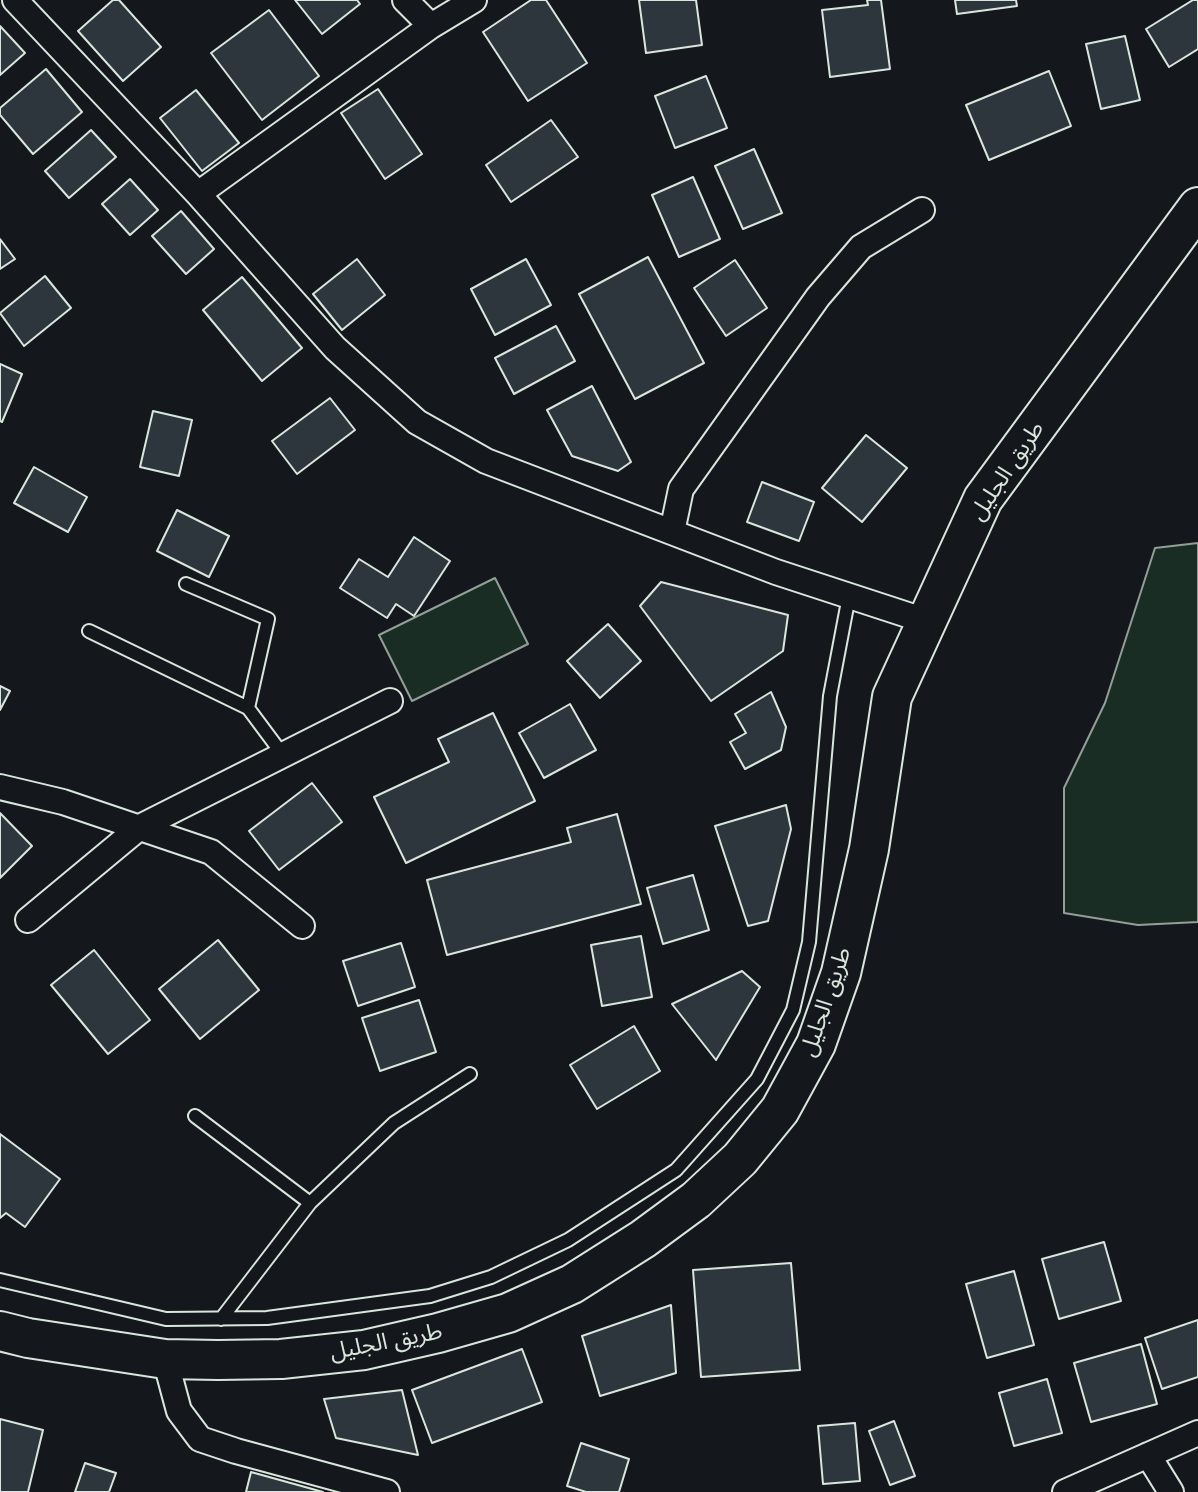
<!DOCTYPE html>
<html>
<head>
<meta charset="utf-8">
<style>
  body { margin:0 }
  canvas { display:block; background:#14181c }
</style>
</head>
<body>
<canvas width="1198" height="1492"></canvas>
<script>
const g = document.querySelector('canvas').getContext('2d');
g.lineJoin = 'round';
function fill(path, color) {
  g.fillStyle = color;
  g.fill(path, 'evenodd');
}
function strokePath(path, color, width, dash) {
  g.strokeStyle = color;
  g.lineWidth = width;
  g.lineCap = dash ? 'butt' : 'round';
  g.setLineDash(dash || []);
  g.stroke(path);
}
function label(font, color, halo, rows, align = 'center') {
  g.font = font + ' Montserrat,"Noto Sans Arabic",sans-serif';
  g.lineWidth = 5;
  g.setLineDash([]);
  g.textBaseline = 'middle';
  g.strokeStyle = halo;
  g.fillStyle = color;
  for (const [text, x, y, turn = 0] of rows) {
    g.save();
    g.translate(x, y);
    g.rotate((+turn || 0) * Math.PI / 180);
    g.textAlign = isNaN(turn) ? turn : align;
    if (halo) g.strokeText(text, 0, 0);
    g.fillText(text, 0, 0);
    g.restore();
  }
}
const green = new Path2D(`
  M1198,543V922L1138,925L1064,913V788L1105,703L1155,548Z
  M495,578L528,644L412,701L379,635Z`);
fill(green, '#1a2d24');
strokePath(green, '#939e99', 2);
const building = new Path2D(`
  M113,0H119L161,47L123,81L78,31Z
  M295,0H357L360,4L322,34Z
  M531,0H546L587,63L528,101L483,32Z
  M639,0H696L702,45L646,53Z
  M867,0H881L890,69L830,77L822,10L868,5Z
  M955,0H1016L1017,6L957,14Z
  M1193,0H1198V49L1169,67L1146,29Z
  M269,10L319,76L262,120L211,53Z
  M0,26L25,53L0,75Z
  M1125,36L1140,100L1101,109L1086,44Z
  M46,69L82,112L33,154L0,115V108Z
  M1049,71L1071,126L989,160L966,105Z
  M706,76L727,128L675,148L655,96Z
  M378,89L422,154L385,179L341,113Z
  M196,90L239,143L202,171L160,118Z
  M551,120L578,157L511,202L486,165Z
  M91,130L116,157L69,198L45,171Z
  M754,149L782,213L743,229L715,166Z
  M693,177L720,239L679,257L652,195Z
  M130,179L158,210L130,235L102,204Z
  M181,211L214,249L186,274L152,236Z
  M0,239L15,259L0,269Z
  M648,257L704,363L635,399L579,294Z
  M357,259L385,295L342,330L313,294Z
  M526,259L551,305L495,335L471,289Z
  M735,260L767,308L726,336L694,288Z
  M45,276L71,308L24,346L0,313Z
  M242,277L302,348L262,381L203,310Z
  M556,326L575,361L514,394L495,358Z
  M0,364L22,374L2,422L0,421Z
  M592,386L631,462L618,471L572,456L547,410Z
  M330,398L355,430L297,474L272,441Z
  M153,411L192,420L179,476L140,467Z
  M866,435L907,468L862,522L822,488Z
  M34,467L87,497L68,532L14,503Z
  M762,482L814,502L799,541L747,522Z
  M177,510L229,536L209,577L157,551Z
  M414,537L450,561L414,616L396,604L387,618L340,588L359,559L388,577Z
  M661,582L788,615L783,651L711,701L640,606Z
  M608,624L641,661L600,698L567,661Z
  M0,686L10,691L0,710Z
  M771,692L786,727L781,750L745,769L730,742L746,733L735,714Z
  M570,704L596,750L544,778L519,733Z
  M493,713L535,801L406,863L374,797L449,762L438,739Z
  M312,783L342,822L279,870L249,831Z
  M786,805L791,829L768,921L748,926L715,826Z
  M0,813L32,846L0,878Z
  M617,814L641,904L447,955L427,880L571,842L567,828Z
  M693,875L709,930L663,944L647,888Z
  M641,936L652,997L602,1006L591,945Z
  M218,940L259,990L200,1039L159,989Z
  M401,943L415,987L358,1006L343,961Z
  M94,950L150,1020L108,1054L51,985Z
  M742,971L760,987L716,1060L672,1004Z
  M419,1000L436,1052L380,1071L362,1018Z
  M634,1026L660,1071L597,1109L570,1065Z
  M0,1134L60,1179L25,1227L6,1213L0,1218Z
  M1104,1242L1121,1301L1059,1319L1042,1259Z
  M791,1263L800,1370L701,1377L693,1270Z
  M1014,1271L1034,1345L987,1358L966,1284Z
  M671,1305L676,1373L600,1396L582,1336Z
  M1198,1320V1377L1162,1389L1145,1338Z
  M1141,1344L1157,1404L1091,1422L1074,1363Z
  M522,1349L542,1402L432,1443L412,1390Z
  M1047,1379L1062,1433L1014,1446L999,1393Z
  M402,1390L418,1455L336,1438L324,1399Z
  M0,1419L43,1430L28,1492H0Z
  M894,1421L915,1476L890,1485L869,1431Z
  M855,1423L860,1481L823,1484L818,1426Z
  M581,1443L629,1459L619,1492H586L567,1486Z
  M85,1463L116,1473L109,1492H75Z
  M251,1472L323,1492H246Z`);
fill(building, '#2c363c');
strokePath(building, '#d8e6dc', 2);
const service = new Path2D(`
  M186,584L268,619L248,708
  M89,631L248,708L283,755
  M195,1116L310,1203
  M0,1280L166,1319L267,1318L430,1296L491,1277L568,1240L676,1170L757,1079L793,1010L809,942L830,696L849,596
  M221,1319L310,1203L394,1123L470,1074`);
const minor = new Path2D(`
  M15,0L198,194L335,348L417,422L486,461L776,572L926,621
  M405,0L431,26
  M198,194L431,26L474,0
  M672,532L681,489L818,297L861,247L922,210
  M0,787L63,802L211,852L302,926
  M28,920L140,827L390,701
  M165,1359L179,1411L200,1439L236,1451L387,1492
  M1148,1455L1171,1492
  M1065,1492L1198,1433`);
const primary = new Path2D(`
  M0,1331L28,1338L165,1359L218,1360L281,1359L364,1350L438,1333L508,1313L572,1284L643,1239L696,1200L740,1159L780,1110L816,1044L841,973L869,849L892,697L983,499L1198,207`);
strokePath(service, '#d8e6dc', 16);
strokePath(minor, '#d8e6dc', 28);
strokePath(primary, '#d8e6dc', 42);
strokePath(service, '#14181c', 12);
strokePath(minor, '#14181c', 24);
strokePath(primary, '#14181c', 38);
label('23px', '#d8e6dc', '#14181c', [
  ["طريق الجليل",1007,471,-56],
  ["طريق الجليل",826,1002,-71],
  ["طريق الجليل",386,1342,-11]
]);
</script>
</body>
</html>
